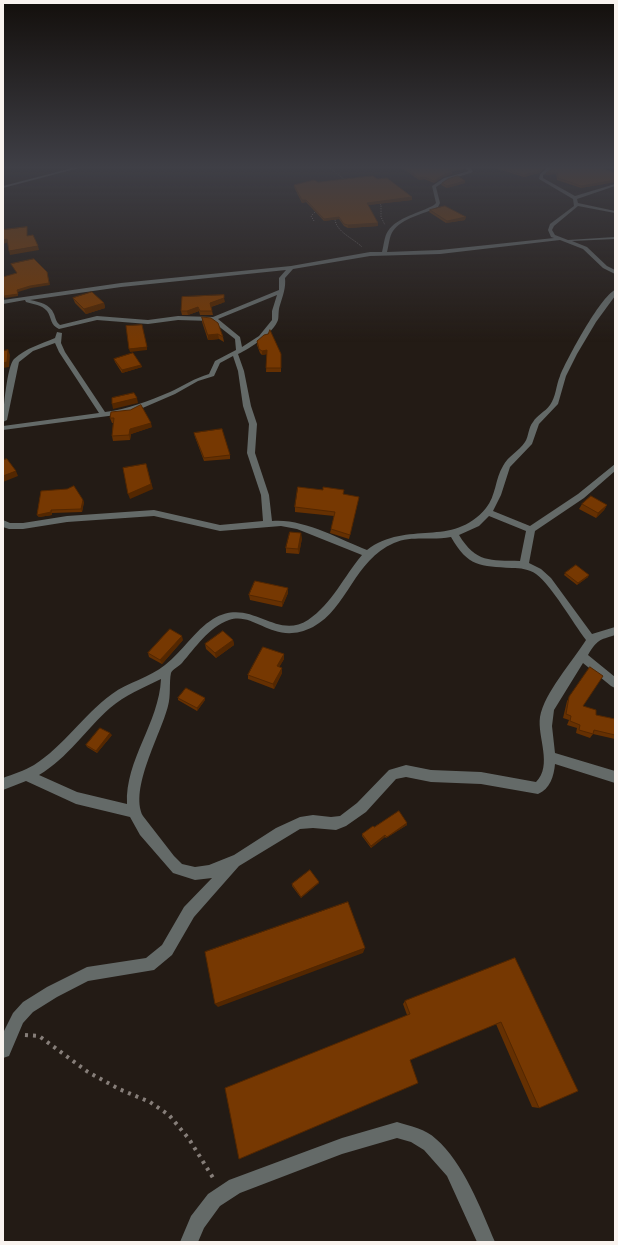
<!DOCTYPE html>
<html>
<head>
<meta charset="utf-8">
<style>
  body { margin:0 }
  #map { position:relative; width:618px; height:1245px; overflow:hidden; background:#231b15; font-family:Arial,sans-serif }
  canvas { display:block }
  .frame { position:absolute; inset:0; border:4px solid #f9f3ef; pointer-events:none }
</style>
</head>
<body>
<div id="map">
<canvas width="618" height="1245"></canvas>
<div class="frame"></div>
</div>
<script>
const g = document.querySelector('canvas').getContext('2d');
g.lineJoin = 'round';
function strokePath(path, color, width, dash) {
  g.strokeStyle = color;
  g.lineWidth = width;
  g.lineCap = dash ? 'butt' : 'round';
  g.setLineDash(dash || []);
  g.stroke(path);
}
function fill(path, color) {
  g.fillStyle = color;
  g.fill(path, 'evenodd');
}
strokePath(new Path2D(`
  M330,168L345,180
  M378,202L381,205V217L385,225
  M335,217C334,231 353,238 362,247
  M314,221L311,216L317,210`), '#867e79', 1, [1, 1.5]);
strokePath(new Path2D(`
  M25,1035L39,1036L88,1072L119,1089L150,1102L169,1115L189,1139L215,1181`), '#867e79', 4, [3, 5]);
fill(new Path2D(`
  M72,168H79L3,188V186Z
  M465,168H470L473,171L471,173L447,180L436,187L440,203L438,207C424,214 402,218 393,231C389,237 389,245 387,252L440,250L554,238L551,237L548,230L550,224L574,206L573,199L539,179L540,174L547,168H551L550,171L543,175V178L575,196L615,184V186L577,199L578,203L615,211V213L578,206L554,226L552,230L555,235L568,240L615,237V239L572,241L587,247L607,266L615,270V274L603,268L583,249L560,240L440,254L370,256L293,269L285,278C286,288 283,295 280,305C278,310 279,316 278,320C274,332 250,349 238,354L244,371L251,406L257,424L255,453L269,495L272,521C303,518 339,539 367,550C408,519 452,549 486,508C496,496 495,479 503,466C508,456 519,451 525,442C529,436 528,428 533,422C537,415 545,412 550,405C556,397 556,385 560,376C567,359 600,297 615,290V296L596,322L577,354L566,376L558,404L539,424L532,444L510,467L501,495L493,511L530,526L578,494L615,464V471L584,498L535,531L529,563L541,569L551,578L592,634L615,627V635C599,640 597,640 588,655L615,677V688L611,686L583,663L554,710L552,726L555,753L615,771V783L555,764C554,776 550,789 538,794L481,784L431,782L406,777L396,779L366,812L346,826L336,830L313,828L300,829L239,866L194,917L172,955L154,970L88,981L57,997L33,1012L23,1023L9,1056L3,1058V1033L13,1013L23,1002L47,987L87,967L146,958L162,945L184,907L212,878L195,880L173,873L140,835L130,817L76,804L26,781L3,790V778C13,774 24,771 34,765C64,746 83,715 112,694C128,682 149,678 165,665C183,651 194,631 213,619C251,596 275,641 308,620C332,604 344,576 362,555L297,529L281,526L220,531L154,516L67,522L23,529H9L3,527V520L10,523H23L67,516L154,510L220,525L263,521L261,495L247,453L249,424L243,406L238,371L233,356L220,363L214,376L198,381L175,394L131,413L3,430V426L99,413L59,352L55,343L33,351L19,362L7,420L3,422C3,411 7,366 14,359C26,348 41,344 55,338L57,332L62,333L61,343L65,352L105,412C128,409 149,401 170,392C183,386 195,378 209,374L215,361L236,350L235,339L212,321L178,320L148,324L97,320L59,329C50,325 52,318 47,311C42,305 33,304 26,302L25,300L3,304V300L121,283L291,266L370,252H382C384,245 384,237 388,231C397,217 420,213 434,205L436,203L432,186L444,178L469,171ZM286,270L279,278V290L213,317L178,316L148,320L97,316L60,325C56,322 56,319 54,314C50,304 40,302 30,300L121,287ZM277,295L272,311V320L259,336L242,347L240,337L218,319ZM489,516L526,531L520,561C490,560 476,563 459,535L479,526ZM451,537C468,567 480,566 512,568C520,568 529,569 536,574C552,586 573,623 586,640C573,661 544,693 540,717C537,737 553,765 536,782L481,772L431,770L406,765L389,770L357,803L340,816L331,817L313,815L300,817L276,828L234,855L209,865L195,867L182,864L174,856L143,816C129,789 161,734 168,706C171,696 169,682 171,673C172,670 179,666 182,663C195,648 209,627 229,620C256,611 273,647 313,627C348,608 354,560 394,543C412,535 432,541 451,537ZM161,679C159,723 125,760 127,804L77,792L39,775C68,758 86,729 110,708C125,695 143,688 161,679Z
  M397,1122C410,1126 426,1129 436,1139C463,1162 481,1209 495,1242H477L447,1176L424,1150L411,1142L397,1138L342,1154L240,1193L220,1206L204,1228L198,1242H180L191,1216L208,1194L229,1180L342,1138Z`), '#646a68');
fill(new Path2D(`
  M402,168H464V169L450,171L452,172V174L443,177L434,183L424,179L419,180Z
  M494,168H545L539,173L524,177Z
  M551,168H601L615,173V182L581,188L557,180L556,174L546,175V173L551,170Z
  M465,181V183L447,188L441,185L442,183Z
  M318,182L412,197V200L368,205L378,223V226L348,228L344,226L339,219L324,221L306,202L302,203L294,187V185Z
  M430,210L465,220L446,223L429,212Z
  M73,298L104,303L105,308L86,314L75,303Z
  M225,302L211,307L213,315H200L199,311L188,315H182L181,311Z
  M202,317L223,337L224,342L219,339L208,340L202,322Z
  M257,341L281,354V372H266L267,354L262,355L260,353L257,345Z
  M114,359L141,365L142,367L122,373L115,362Z
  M111,412L152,427L131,434L130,440L113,441L112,436L113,423H112L110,418Z
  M194,433L230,455V459L204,461L195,437Z
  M41,491L84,502L82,512L52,513V515L39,517L37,515Z
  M344,495L358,501L349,539L330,533L331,529L334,516L295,512V507Z
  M582,504L607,505L604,510L596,518L579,509Z
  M302,538L299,554L286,553V548Z
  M565,573L588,577L577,585L564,575Z
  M288,593L282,607L250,600L249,595Z
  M183,640L162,664L149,657L148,653Z
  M233,640L234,645L216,658L206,649L205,644Z
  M284,654V659L279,667L282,673L274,689L248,679V675Z
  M590,667L583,706L596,715L615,719V739L593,734L590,738L576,733L577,728L567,725L569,720L563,718L567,701Z
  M178,698H205V700L197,711L178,700Z
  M112,735L97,753L87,747L86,745Z
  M407,825L386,838L385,837L371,848L362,836V834L374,827Z
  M319,882V883L301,898L292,886V884Z
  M515,958L539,1108L532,1107L496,1024L410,1060L239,1159L407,1015L403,1004L405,1001Z`), '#653002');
fill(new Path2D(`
  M457,168H464V169L448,172V170Z
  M543,168H545L539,173L524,177V175Z
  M452,172V174L443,177L434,183V181L443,175Z
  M557,172L556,174L546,175V173Z
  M424,177V179L419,180V178Z
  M615,180V182L581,188V186Z
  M465,181V183L447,188V186Z
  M412,197V200L367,205V203Z
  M302,200H306V202L302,203Z
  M339,217V219L324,221V219Z
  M466,217L465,220L446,223L447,221Z
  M378,223V226L348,228V225Z
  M7,239L9,242L3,244V240Z
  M38,246L39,250L10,255L9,251Z
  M47,272L50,285L31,288L18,292V296L5,298L4,296L17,290Z
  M224,298L225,302L210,307V303Z
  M104,303L105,308L86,314L84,309Z
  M198,307L199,311L188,315L187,311Z
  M218,334L219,339L208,340V335Z
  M147,347V350L130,352L129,349Z
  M8,350L10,355L9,367L3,368V363Z
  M267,350V354L262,355V351Z
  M141,365L142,367L122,373V370Z
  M137,398L138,403L113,409L112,404Z
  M151,423L152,427L131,434L130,440L129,435L130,429Z
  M146,464L153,489L130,499L128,494Z
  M16,471L18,476L3,482V476Z
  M83,500L84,502L82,512L81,509Z
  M607,505L604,510L596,518L598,513Z
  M51,510L52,515L39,517L37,515Z
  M301,533L302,538L299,554L298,549Z
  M589,575L588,577L577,585L578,583Z
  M288,588V593L282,607V602Z
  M182,636L183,640L162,664L160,660Z
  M233,640L234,645L216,658L215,653Z
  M284,654V659L277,671V666Z
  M282,668V673L274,689L273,684Z
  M205,698V700L197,711V708Z
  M110,733L112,735L97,753L96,751Z
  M407,823V825L386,838L387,837Z
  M385,835V837L371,848V846Z
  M319,882V883L301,898V897Z
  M365,948L363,953L218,1007L215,1004Z`), '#532701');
const building = new Path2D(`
  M405,168H457L448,170L452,172L443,175L434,181L424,177L419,178Z
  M501,168H543L539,171L524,175Z
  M552,168H601L615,173V180L581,186L558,178L557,172L546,173L552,169Z
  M373,176L377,179L387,178L412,197L367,203L378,223L348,225L344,224L339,217L324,219L306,200H302L294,185L314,180L318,182Z
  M458,176L465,181L447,186L442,183L448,179Z
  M445,206L466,217L447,221L430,210Z
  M27,227V236L33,235L38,246L9,251L7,239L3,240V230Z
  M34,259L47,272L49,283L30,286L17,290L18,294L4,296L3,277L17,273L11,264Z
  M92,292L104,303L84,309L73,298Z
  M224,295V298L210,303L212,311H200L198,307L187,311H181L182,297Z
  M202,317L211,318L218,323L223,337L218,334L208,335Z
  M142,325L147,347L129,349L126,326Z
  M270,330L281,354V368H266L267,350L262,351L259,349L257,341L264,335L268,334Z
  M8,350L7,362L3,363V351Z
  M133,353L141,365L122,370L114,359Z
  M134,393L137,398L112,404V398Z
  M141,405L151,423L130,429L129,435L112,436L114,418H110L111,412L130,410Z
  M222,429L230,455L204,458L194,433Z
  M7,459L16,471L3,476V460Z
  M146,464L151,484L128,494L123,468Z
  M74,486L83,500L81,509L51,510V512L37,515L41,491L67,489Z
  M298,487L323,490V487L344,490L343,494L359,497L350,535L331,529L335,512L295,507Z
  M591,496L607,505L598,513L582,504Z
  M290,532L301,533L298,549L286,548Z
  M576,565L589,575L578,583L565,573Z
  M255,581L288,588L282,602L249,595Z
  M170,629L182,636L160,660L148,653Z
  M223,631L233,640L215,653L205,644Z
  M263,647L284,654L277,666L282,668L273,684L248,675Z
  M590,667L603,676L583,706L596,710V715L615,719V735L594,730L593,734L579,730L580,725L570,721L571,716L566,714L569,697Z
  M186,688L205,698L197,708L178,698Z
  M100,728L110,733L96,751L86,745Z
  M399,811L407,823L387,837L385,835L371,846L362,834L373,826L374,827Z
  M310,870L319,882L301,897L292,884Z
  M348,902L365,948L215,1004L205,952Z
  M515,958L578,1091L539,1108L501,1022L410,1060L418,1083L239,1159L225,1088L410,1014L405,1001Z`);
fill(building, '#763802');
strokePath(building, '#532701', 1);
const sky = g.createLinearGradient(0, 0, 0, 342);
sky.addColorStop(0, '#130f0c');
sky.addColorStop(0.49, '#3f3f46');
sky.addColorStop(1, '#3f3f4600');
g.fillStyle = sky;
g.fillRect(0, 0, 618, 342);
</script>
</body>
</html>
